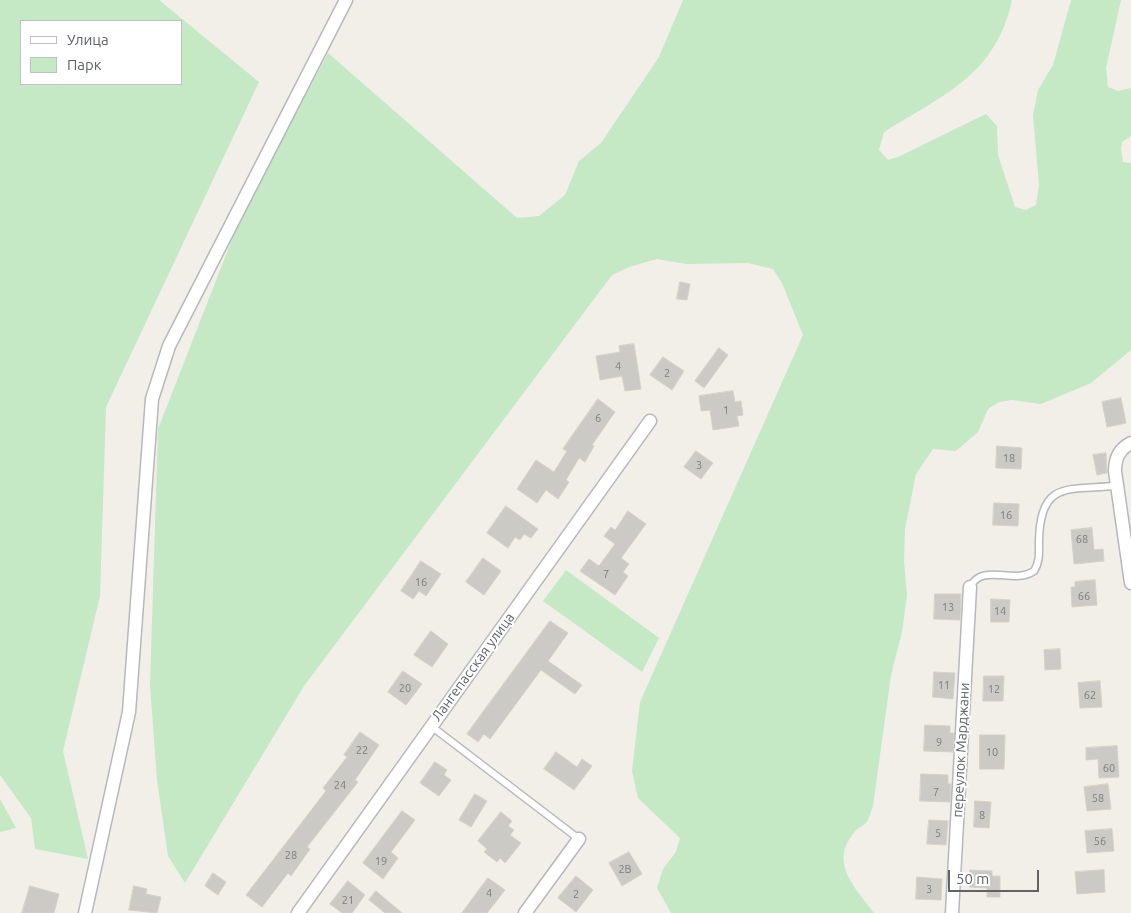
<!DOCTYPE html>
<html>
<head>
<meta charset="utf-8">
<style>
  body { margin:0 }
  #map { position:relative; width:1131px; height:913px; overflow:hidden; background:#f1efe8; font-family:Ubuntu,sans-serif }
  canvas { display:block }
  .legend { position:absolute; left:20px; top:20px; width:162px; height:65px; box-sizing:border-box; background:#fff; border:1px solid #bfc1c3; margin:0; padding:6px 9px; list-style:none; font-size:15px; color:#5f6368 }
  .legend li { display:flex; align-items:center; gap:10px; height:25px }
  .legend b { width:25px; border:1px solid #bfc1c3 }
  .scale { position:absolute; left:948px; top:870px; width:91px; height:22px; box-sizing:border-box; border:2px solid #5f6368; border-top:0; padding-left:6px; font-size:15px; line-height:18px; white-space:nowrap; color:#5f6368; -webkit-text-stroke:4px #fff; paint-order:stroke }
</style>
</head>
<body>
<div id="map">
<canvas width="1131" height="913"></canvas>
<ul class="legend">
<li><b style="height:6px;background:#fff"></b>Улица</li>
<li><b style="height:14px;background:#c5e8c5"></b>Парк</li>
</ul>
<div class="scale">50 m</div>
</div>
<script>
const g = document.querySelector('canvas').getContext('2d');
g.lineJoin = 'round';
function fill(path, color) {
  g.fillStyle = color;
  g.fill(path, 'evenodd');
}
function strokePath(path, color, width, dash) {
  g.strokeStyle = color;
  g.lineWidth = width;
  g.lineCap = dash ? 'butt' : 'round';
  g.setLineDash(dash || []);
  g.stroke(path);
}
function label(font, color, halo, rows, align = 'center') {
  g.font = font + ' Ubuntu,sans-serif';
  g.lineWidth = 4;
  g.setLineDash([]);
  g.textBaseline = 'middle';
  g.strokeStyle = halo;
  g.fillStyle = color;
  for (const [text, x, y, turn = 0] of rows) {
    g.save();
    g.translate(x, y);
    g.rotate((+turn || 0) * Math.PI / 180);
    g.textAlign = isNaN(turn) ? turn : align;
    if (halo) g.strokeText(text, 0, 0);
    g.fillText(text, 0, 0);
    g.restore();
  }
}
fill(new Path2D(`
  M0,0H159L259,82L106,407L100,596L63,751L88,859L35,849L31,818L0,775ZM21,21H181V84H21Z
  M683,0H1012C996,75 943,95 884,132L879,150L888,160L898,157L986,114L997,126L998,155L1015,207L1026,210L1036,205L1039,185L1033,115L1038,90L1053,65L1071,0H1121L1106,68L1108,87L1118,91L1131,88V136L1122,142L1121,149L1123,162L1131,163V350L1091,383L1041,404L1012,400L999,402L988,409L978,432L956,451L933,449L916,474L905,529L904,562L907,595L902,632L891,675L873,806C871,811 869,820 865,824C861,827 856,829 853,834C829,863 856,889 874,913H671L657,888L663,869L676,852L680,838L638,798L632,771L640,702L803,335L782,283L773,269L748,263L687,264L657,259L629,267L612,275L304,686L185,883L168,856L157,780L150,685L158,429L240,219L328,53L517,218L539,216L565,195L579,161L601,143L659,57Z
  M566,570L659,638L642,672L543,601Z
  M0,799L16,828L0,832Z`), '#c5e8c5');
const building = new Path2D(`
  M680,282L690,284L687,300L677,299Z
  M634,344L641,389L625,391L622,376L600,380L596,356L620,352L619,346Z
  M719,348L728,355L704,388L695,381Z
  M663,357L684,371L672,390L650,375Z
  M733,391L735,402L741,401L743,415L737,416L739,426L713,430L710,410L701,411L699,396Z
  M1121,398L1126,423L1107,427L1102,402Z
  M598,399L615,412L592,445L594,446L585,462L579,458L566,480L569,482L558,499L546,490L537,503L517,489L536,460L554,472L567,451L563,449Z
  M997,446L1022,448L1021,469L996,468Z
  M696,451L713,463L701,479L684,467Z
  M1106,453L1107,473L1097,475L1093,455Z
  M994,503L1019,504L1018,526L993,525Z
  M506,506L538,529L531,538L524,534L520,540L515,537L508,548L487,533Z
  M628,511L646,524L621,558L629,564L623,572L628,576L615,595L580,571L589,559L599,566L615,544L604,536L611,527L615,530Z
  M1092,528L1094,550L1103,549L1104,561L1074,564L1071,530Z
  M483,558L501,571L484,595L466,582Z
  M421,561L441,574L426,596L419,591L413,599L401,591Z
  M1095,580L1097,605L1072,607L1071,587H1075V582Z
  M935,594H961L960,620L934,619Z
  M991,599L1010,600L1009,622H991Z
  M550,621L568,633L548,661L582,685L575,694L541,670L490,739L484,734L478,742L467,734Z
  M431,631L448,644L432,667L414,655Z
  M1060,649L1061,669L1045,670L1044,650Z
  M403,671L422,684L406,705L388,692Z
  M934,672L955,673L953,699L933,697Z
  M984,676H1004L1003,701H983Z
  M1100,681L1102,707L1080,708L1078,683Z
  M925,725L950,726V733H954L953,752L924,751Z
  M360,732L379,745L355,780L358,782L307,847L310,849L291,876L288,873L262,907L246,895L326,791L323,788L347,757L344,755Z
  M980,735H1005L1004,769H980Z
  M1117,746L1119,777L1099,778L1098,759L1086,760V748Z
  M556,752L577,767L582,759L592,766L574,790L544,769Z
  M435,762L447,770L444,775L451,780L439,796L420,783Z
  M921,774L948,775V784H951L950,802L920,801Z
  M1108,784L1111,809L1087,811L1084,787Z
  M475,794L487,801L471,827L459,820Z
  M975,801L991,802L989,828L974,827Z
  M402,811L415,820L391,852L398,858L383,879L363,863Z
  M501,812L512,821L508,826L514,830L510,835L521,843L505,863L500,858L497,862L484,852L487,849L478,841Z
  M929,820L948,821L946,845L927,844Z
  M1112,829L1114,851L1087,853L1085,831Z
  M629,852L642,874L622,886L609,863Z
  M970,870L992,871V876H1000V897H987V888L970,887Z
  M1104,870L1105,892L1077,894L1075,872Z
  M213,873L226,882L218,895L205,886Z
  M576,876L593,890L576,912L558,898Z
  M917,877L942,879L941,900L916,899Z
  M488,878L505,890L487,913H462Z
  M348,881L365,895L352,913H342L330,904Z
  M30,886L59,894L54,913H22Z
  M134,886L147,889L146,894L161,897L157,913L129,910Z
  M376,891L402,913H385L369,900Z`);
fill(building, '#cccac5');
strokePath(building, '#d6d1c6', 1);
const lane = new Path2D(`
  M970,587C983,562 1014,585 1034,571C1040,562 1039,552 1039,541C1040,481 1067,490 1115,486
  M431,726L579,839`);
const street = new Path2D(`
  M1131,443C1119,449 1115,458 1115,471L1131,583
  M85,913L129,712L152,399L169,346L346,0
  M298,913L650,421
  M525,913L579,839
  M952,913L970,587`);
strokePath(lane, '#b5b8bc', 9);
strokePath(street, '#b5b8bc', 15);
strokePath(lane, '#fff', 6);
strokePath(street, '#fff', 12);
label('11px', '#7a7d7f', null, [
  ["4",618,366],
  ["2",667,373],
  ["1",726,410],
  ["6",598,418],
  ["18",1009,458],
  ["3",699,465],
  ["16",1006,515],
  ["68",1082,539],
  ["7",606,574],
  ["16",421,582],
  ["66",1084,596],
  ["13",948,607],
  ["14",1000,611],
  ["11",944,685],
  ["20",405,688],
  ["12",994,689],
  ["62",1090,695],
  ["9",939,742],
  ["22",362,750],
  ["10",992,752],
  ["60",1109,768],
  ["24",340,785],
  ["7",936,792],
  ["58",1098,798],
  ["8",982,815],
  ["5",938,833],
  ["56",1100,841],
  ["28",291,855],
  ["19",381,861],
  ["2В",625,869],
  ["3",929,889],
  ["4",489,893],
  ["2",576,894],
  ["21",348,900]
]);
label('14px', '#5f6368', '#fff', [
  ["Лангепасская улица",473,667,-54],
  ["переулок Марджани",961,750,-87]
]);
</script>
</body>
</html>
